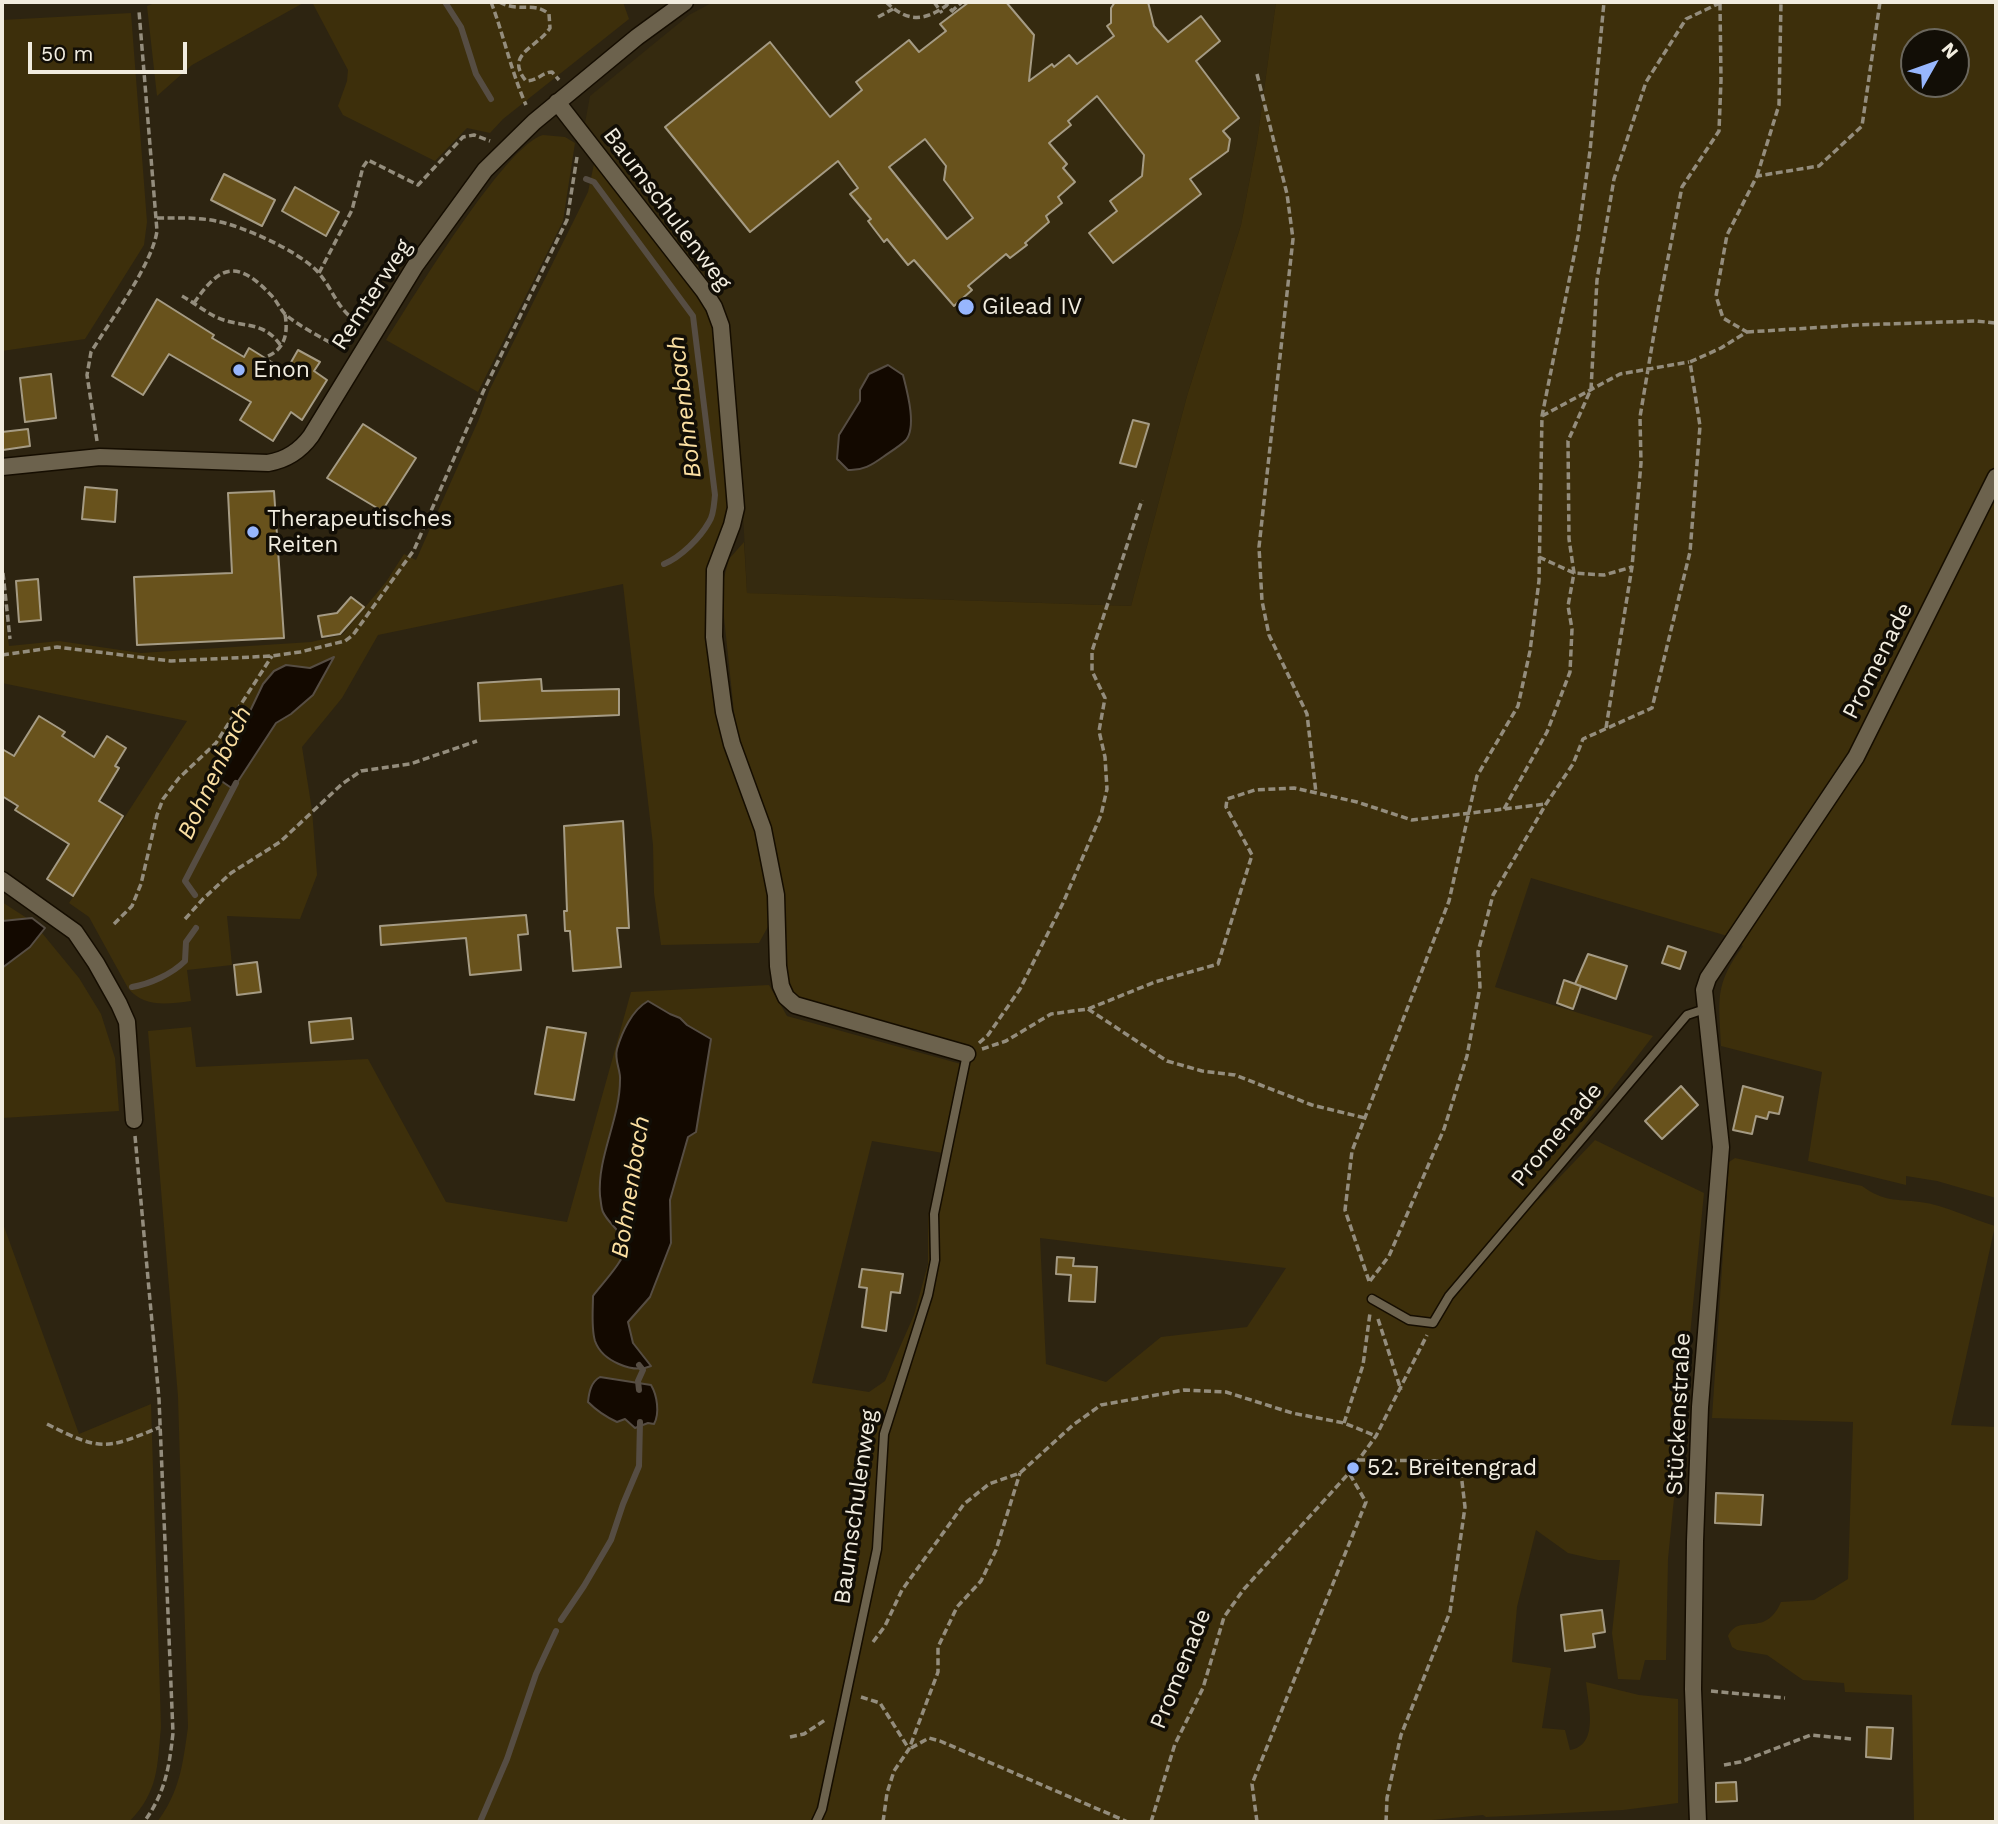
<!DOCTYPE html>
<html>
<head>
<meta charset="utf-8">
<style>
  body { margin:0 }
  #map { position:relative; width:1998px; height:1824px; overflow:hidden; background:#2d2411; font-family:"Work Sans",sans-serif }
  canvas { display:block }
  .frame { position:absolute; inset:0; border:4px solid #f1ecdf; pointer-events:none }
  .north { position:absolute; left:1900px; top:28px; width:70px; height:70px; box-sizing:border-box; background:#120e06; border:2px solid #6b675d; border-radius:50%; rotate:50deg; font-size:19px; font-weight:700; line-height:28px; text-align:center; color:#f1ecdf }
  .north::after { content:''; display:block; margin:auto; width:24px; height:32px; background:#97b6fd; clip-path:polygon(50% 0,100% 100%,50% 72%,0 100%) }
  .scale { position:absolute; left:28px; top:42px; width:159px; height:32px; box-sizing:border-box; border:4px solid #f1ecdf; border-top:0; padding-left:9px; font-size:21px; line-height:24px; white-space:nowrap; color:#f1ecdf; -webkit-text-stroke:5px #120e06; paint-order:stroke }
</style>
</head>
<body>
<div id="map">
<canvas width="1998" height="1824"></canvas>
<div class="frame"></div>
<div class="north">N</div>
<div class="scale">50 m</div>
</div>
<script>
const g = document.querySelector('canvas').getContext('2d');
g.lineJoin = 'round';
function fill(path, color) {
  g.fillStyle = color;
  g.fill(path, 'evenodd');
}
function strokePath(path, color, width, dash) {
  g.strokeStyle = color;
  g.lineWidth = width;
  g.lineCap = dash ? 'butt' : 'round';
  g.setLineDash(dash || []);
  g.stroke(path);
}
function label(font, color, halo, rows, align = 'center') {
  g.font = font + ' "Work Sans",sans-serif';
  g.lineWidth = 7;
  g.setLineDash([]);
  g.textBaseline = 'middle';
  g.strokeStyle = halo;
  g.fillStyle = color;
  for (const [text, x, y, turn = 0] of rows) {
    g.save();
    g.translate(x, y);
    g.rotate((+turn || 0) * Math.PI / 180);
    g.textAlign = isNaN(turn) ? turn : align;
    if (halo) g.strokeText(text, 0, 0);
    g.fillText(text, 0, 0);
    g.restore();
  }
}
fill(new Path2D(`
  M713,2H1276L1257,142L1241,225L1187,396L1131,606L747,593L742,493L708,290L585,123L590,96L689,15Z`), '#352a0f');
fill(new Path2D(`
  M157,2H305L192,65L157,96L147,6Z
  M312,2H623L629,19L503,119L490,133L467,128L435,161L343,115L338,106L347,81L348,70Z
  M1276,2H1996V1198L1937,1181L1906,1176V1185L1808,1161L1822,1072L1721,1046C1719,999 1714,985 1743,946L1724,935L1531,878L1495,987L1653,1036L1539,1184L1538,1200L1595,1140L1704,1193L1668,1559L1666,1660H1645L1640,1680L1618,1679L1612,1633L1620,1560H1598L1568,1553L1536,1530L1517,1607L1512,1662L1551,1668L1542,1728L1565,1730L1570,1750C1600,1745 1588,1704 1586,1682L1639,1695L1678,1699V1803L1623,1810L1486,1817L1483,1815L1412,1822H157C180,1792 183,1763 188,1727L178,1397L148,1031L191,1027L196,1067L368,1059L446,1202L567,1222L631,992L769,985L787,1016L961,1064L964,1048L798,1000L785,983L781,893L777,852L769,822L739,740L734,712L721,589L729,559L744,542L747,593L1131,606L1187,396L1241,225L1257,142ZM1914,42H1956V84H1914ZM647,1001L680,1018L686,1025L711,1039L670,1200L671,1244L650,1297L628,1322L633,1343L651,1366C634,1374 618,1363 603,1354L626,1249C624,1244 623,1238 621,1234C612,1218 603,1217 600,1197C596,1161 619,1118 620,1081C621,1070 614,1061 617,1050C622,1032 632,1010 647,1001ZM872,1141L943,1153L928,1216V1264L914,1315L885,1381L869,1392L812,1383ZM1040,1238L1286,1268L1247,1327L1161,1337L1106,1382L1046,1364Z
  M131,13L147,222L144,245L85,339L2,351V20Z
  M543,135L565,137L575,143L563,221L478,392L386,340C411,301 505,145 543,135Z
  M594,164L700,297L713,329L732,491L726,524L710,559L708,577V642L759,830L769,895L771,921L759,943L661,945L654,893L653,845L623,584L378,635L342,698L302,747L312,810L317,875L300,919L227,916L232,965L187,970L191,1001C167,1004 144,1008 128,988L89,917L69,903L187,721L2,683V597L9,646L59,641L141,653L311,642L342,635L386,582L404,554L416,560L479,419L489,391L588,192Z
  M2,902L33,922L79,978L101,1014L115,1058L119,1111L2,1118Z
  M1735,1158L1862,1186C1884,1202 1896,1199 1920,1202C1945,1205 1971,1219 1995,1226L1951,1425L1996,1427V1822H1914L1912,1695L1845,1692L1844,1683L1803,1680L1767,1655L1737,1650L1732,1647L1728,1636C1740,1612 1765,1639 1781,1602L1814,1600L1848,1579L1853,1422L1712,1418L1729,1162Z
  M2,1221L79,1434L151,1404L161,1727C157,1767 159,1791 129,1822H2Z`), '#3d2f0b');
const water = new Path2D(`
  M888,365L903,375C907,391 917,426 906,440C900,446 890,452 883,457C872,465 862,471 848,470L837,459L839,435L860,401V390L869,374Z
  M334,657L313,695L291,714L276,723L233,789L214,776L216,767L241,730L263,684L274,671L286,665L310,668Z
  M32,918L45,928L30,947L2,968V921Z
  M648,1001L670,1014L680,1018L687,1025L711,1039L696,1132L688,1137L670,1200L671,1243L650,1297L628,1322L633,1343L651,1366C633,1374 602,1361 595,1341C591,1328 593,1309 593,1296C600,1286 626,1259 625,1248C624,1232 609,1225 603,1212C601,1208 601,1201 600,1196C597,1157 620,1119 620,1080C621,1070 614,1061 617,1049C622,1032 632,1010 648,1001Z
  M600,1377L651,1385C657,1395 660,1413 654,1424L648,1423L635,1428L625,1419L617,1422C606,1417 596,1410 588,1402C589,1392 591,1382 600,1377Z`);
fill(water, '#130900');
strokePath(water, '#564d43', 2);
strokePath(new Path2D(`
  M445,2L461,27L476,74L491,99
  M586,179L594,182L693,316L715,495C714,503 714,515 709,522C700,538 681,557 664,564
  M195,895L185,881L236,783
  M132,987C150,984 172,974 185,961L186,942L196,928
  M639,1390L638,1381L643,1370L639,1365
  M561,1620L584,1586L611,1540L623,1504L639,1466L640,1422
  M480,1822L507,1759L536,1674L556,1631`), '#564d43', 6);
const building = new Path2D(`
  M969,2H1006L1034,35L1029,81L1052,64L1054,67L1069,55L1077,64L1114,36L1107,26L1111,23V8L1115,2H1148L1154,26L1168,42L1201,16L1220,41L1196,61L1239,118L1223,131L1230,139L1228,151L1190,179L1201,194L1113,263L1089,233L1117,211L1110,201L1142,176L1144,155L1097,96L1068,121L1071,125L1049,143L1067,164L1063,168L1075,182L1058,197L1062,203L1046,216L1049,222L1025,243L1027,245L1010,258L1006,254L968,286L972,290L954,306L914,260L908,265L887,239L884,242L868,221L871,219L850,194L858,188L838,161L750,232L665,127L770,42L830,117L862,90L856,82L909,40L919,52L946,31L940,24ZM925,139L946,166L944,180L973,218L947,239L889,167Z
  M224,174L275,200L262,226L211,200Z
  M295,187L339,212L326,236L282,211Z
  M157,299L214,335L212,338L244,357L249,348L286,371L298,350L320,362L314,371L327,380L302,420L291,412L273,441L240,420L251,402L169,354L143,395L112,376Z
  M51,374L56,418L25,422L20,378Z
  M1133,420L1149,424L1136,467L1120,463Z
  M363,424L416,458L382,511L327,478Z
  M28,429L30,446L3,450L2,432Z
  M85,487L117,490L115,522L82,519Z
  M274,491L284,638L137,645L134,577L232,573L228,493Z
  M38,579L41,620L19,622L16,581Z
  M351,597L364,607L340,634L322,637L318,616L337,613Z
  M541,679L542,691L619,689V715L480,721L478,683Z
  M39,716L65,732L62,736L94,757L107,736L126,748L115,766L119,768L99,801L123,816L73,896L47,879L69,844L15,810L18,806L2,796V749L14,756Z
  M623,821L629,928H617L621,967L573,971L570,931H565L564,911H567L564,826Z
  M526,915L528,934L518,935L521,970L470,975L466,938L381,945L380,926Z
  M1668,946L1686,952L1680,969L1662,963Z
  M1588,954L1627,966L1616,999L1575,984Z
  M257,962L261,992L237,995L234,965Z
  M1564,980L1581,986L1573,1009L1557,1003Z
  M351,1018L353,1039L311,1043L309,1022Z
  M547,1027L586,1033L574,1100L535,1094Z
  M1681,1086L1698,1105L1662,1139L1645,1121Z
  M1743,1086L1783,1097L1779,1114L1769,1112L1767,1119L1756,1116L1752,1134L1733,1130Z
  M1057,1257L1074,1258L1073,1266L1097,1267L1095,1302L1069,1301L1071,1275L1056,1274Z
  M862,1269L903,1274L900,1293L891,1292L886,1331L862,1327L867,1288L859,1287Z
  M1716,1493L1763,1495L1761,1525L1715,1523Z
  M1602,1610L1605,1632L1593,1634L1595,1647L1565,1651L1561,1615Z
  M1867,1727L1893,1728L1891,1759L1866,1757Z
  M1736,1782L1737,1801L1716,1802V1783Z`);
fill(building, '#68521c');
strokePath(building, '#a59b84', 2);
const service = new Path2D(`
  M1372,1299L1409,1320L1433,1323L1449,1296L1687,1015L1705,1009
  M816,1822L822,1809L877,1549L884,1434L928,1295L935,1260L934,1214L967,1054`);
const minor = new Path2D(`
  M557,102L704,291L714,307L721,326L736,508L732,525L715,570L714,637L724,712L732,744L763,829L776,895L778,966L781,986L786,997L795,1005L967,1054
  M2,467L100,457L268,463C286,460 300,451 311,436L415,266L485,170L534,122L637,37L685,2
  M2,880L75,932L96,963L119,1004L127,1022L134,1120
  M1698,1822L1693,1689L1695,1541L1700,1407L1721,1147L1704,990L1708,978L1856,757L1996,477`);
strokePath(service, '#150d00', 11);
strokePath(minor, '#150d00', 19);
strokePath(new Path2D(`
  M491,2C504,36 511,71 526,105
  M499,2C520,13 534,1 549,14L550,28C537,48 504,54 526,81C537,81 543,72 552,72L559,80
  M886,2C907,22 924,22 947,5L952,11
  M934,2L942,13
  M951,12L962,2
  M878,17L893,9
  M1257,74L1287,194L1293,239L1259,547L1262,601L1269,635L1307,714L1316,793
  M1757,176L1779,105L1781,2
  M157,218C177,218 196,217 216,221C243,226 298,251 317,271C335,291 335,308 360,324
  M319,273L352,210L363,167L368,160L418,185L463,137L474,135L490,141
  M182,296C193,302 204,311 216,317C242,329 263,319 281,346
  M194,303C220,265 237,259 271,295C276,300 279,307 284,313C296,325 328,341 344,350
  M1747,332L1857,325L1976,321L1996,323
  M268,356C286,348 288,332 285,314
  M1542,416L1620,374L1689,362
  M97,441L87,375L91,352C110,321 152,265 157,231L139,11
  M1539,557L1574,573L1604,575L1632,567
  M3,573L10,639
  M2,655L57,647L171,661L272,656L300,652L345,641L353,635L414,550L483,392L567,220L577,157
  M1606,728L1632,567L1641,463L1640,417L1659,304L1682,187L1719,131L1721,80L1720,4
  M1504,809L1547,732L1570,672L1572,629L1568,606L1574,573L1569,539L1568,441L1591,389L1597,280L1614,179L1646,82L1686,19L1720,3
  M185,919L203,899L231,873L280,842L342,784L361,771L410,764L477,741
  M114,924L132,906L141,884L157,815L163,799L179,778L216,743L272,656
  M1088,1009L1167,1061L1202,1071L1235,1075L1312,1105L1365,1118
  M979,1043L988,1035L1020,989L1063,903L1101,815L1107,789L1105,757L1099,731L1105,698L1092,671V651L1142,500
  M982,1049L1006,1041L1051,1014L1088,1009L1155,982L1218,964L1252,855L1226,807L1227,799L1255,790L1294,788L1357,802L1412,820L1546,804
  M135,1136L159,1399L173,1733C169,1769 165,1793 144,1822
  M1369,1281L1345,1210L1352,1151L1449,901L1477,776L1518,706L1530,651L1539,581L1542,416L1578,236L1590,151L1604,2
  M1370,1281L1389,1256L1444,1129L1467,1056L1480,987L1478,952L1493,895L1546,804L1573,764L1583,739L1652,708L1690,552L1700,426L1690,362L1721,348L1747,332L1723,318L1716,296L1727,235L1757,176L1819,166L1862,126L1880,2
  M1378,1319L1401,1390
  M1344,1423L1363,1365L1370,1313
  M47,1424C100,1451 106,1450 160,1427
  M1358,1460L1447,1461L1461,1473L1465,1507L1450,1612L1401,1735L1387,1798L1386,1822
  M873,1642L885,1626L902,1590L964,1504L989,1484L1020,1473L1073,1425L1101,1405L1184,1390L1226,1392L1292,1413L1344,1423L1376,1436
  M1711,1691L1785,1698
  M861,1697L880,1703L909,1749
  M790,1737L804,1734L825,1720
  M911,1748L929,1738L940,1741L1128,1822
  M1724,1765L1740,1762L1811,1735L1851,1739
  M883,1822L887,1793L894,1771L909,1749L938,1672V1647L957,1607L981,1581L996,1550L1020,1473
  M1151,1822L1175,1744L1203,1688L1224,1617L1244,1589L1349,1473L1376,1436L1427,1335
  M1257,1822L1252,1784L1366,1502L1349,1473`), '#948d7d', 3.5, [7, 3.5]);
strokePath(service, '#6c624d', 8);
strokePath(minor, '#6c624d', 16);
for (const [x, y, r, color] of [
  [966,307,9,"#97b6fd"],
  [239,370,7,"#97b6fd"],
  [253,532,7,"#97b6fd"],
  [1353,1468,7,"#97b6fd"]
]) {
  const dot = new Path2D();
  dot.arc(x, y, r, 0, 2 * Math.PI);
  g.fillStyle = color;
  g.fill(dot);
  strokePath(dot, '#120e06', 2.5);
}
label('23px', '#f1ecdf', '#120e06', [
  ["Baumschulenweg",667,209,53],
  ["Remterweg",372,295,-57],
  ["Promenade",1878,661,-63],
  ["Promenade",1557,1135,-50],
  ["Stückenstraße",1679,1414,-87],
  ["Baumschulenweg",856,1507,-82],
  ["Promenade",1181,1669,-68]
]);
label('23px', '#f1ecdf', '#120e06', [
  ["Gilead IV",982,307],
  ["Enon",253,370],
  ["Therapeutisches",267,519],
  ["Reiten",267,545],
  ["52. Breitengrad",1367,1468]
], 'left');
label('italic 24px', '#fce0a2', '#120e06', [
  ["Bohnenbach",685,407,-97],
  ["Bohnenbach",215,773,-65],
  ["Bohnenbach",631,1187,-81]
]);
</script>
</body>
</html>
